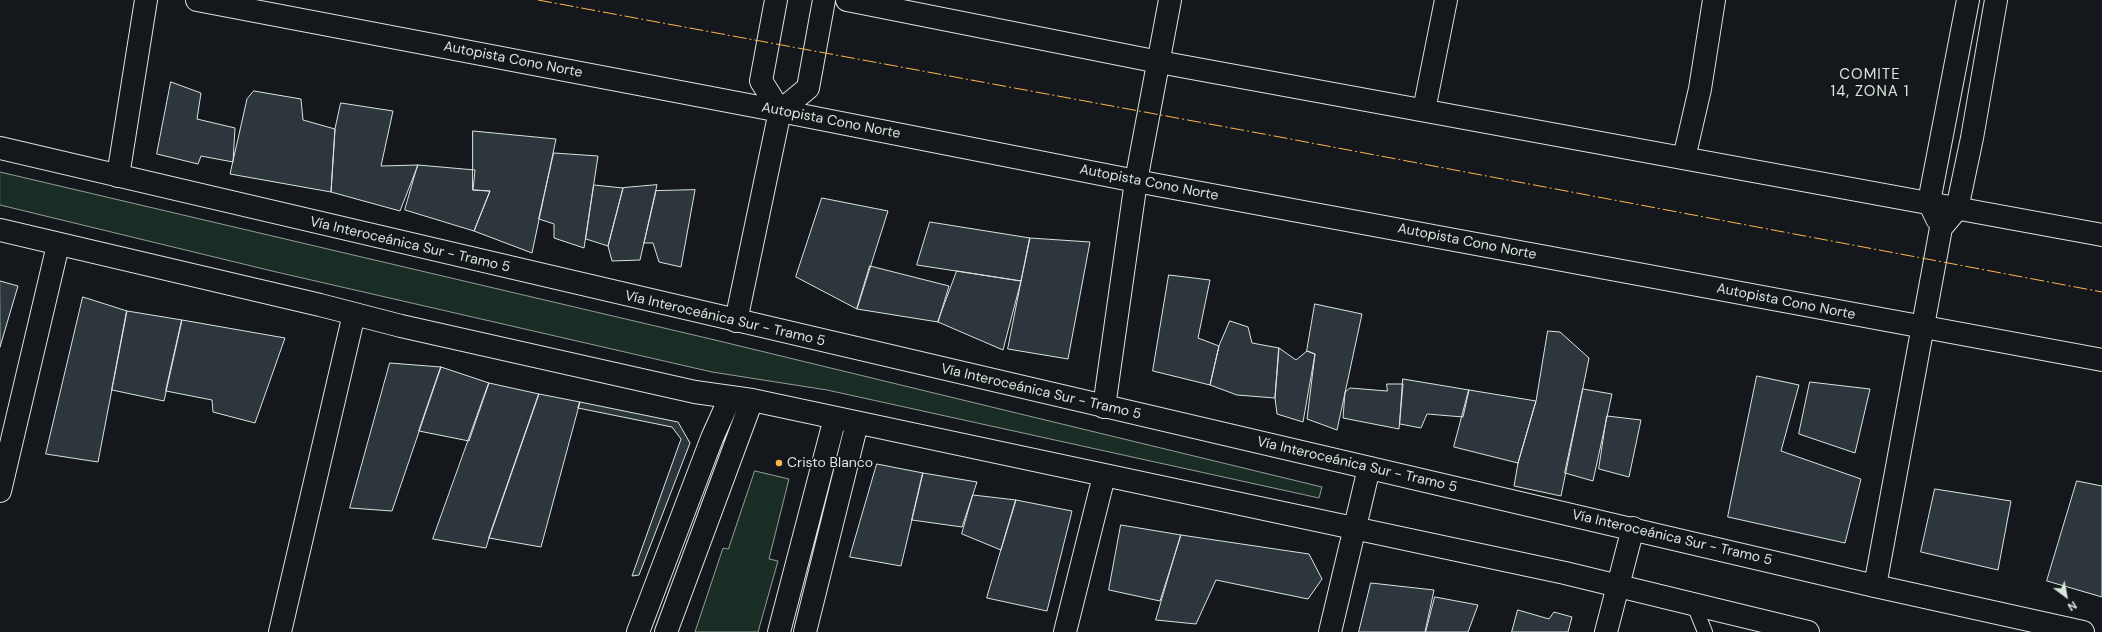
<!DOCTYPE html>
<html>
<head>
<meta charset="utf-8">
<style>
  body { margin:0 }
  #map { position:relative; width:2102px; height:632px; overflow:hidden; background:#14181c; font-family:"DM Sans",sans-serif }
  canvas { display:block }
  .north { position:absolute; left:2046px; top:576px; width:40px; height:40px; -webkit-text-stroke:3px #14181c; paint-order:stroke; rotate:148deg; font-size:11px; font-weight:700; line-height:16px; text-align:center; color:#d8e6dc }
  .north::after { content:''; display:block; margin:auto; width:14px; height:18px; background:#d8e6dc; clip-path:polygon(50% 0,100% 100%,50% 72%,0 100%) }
</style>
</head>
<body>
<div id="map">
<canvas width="2102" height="632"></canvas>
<div class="north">N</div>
</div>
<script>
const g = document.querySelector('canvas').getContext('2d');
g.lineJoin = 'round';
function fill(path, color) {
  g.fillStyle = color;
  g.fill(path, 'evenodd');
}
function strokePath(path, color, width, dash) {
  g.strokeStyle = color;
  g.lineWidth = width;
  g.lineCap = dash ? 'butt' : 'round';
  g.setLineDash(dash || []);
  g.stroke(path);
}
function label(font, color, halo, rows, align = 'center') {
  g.font = font + ' "DM Sans",sans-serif';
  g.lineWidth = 3;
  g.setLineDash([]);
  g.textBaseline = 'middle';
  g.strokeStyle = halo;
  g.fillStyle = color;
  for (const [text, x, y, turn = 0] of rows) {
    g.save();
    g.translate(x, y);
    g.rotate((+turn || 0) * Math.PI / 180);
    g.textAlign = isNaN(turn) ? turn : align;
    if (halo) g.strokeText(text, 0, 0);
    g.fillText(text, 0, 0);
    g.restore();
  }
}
const green = new Path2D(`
  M0,172L715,340L1322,487L1319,498L827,390L712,372L272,271L0,205Z
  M755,471L789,479L769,559L778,561L758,632H695L723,548L728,549Z`);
fill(green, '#1a2d24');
strokePath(green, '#939e99', 1);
const building = new Path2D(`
  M171,82L201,93L197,119L235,128L233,162L201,156L198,164L157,154Z
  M254,91L301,99L303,120L335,129L331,192L230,174L247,99Z
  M341,103L393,111L381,166L418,165L400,211L331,192L335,129Z
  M473,131L556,139L532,253L474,231L490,191L473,190Z
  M554,153L598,156L584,248L554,238V224L539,219Z
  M418,165L475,170L473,190L490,191L474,231L405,210Z
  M594,185L623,188L608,246L586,239Z
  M657,185L640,260L612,261L608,246L623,188Z
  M695,190L681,267L659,262L653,243H644L656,191Z
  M822,198L888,211L857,309L796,277Z
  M930,222L1030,238L1021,281L917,265Z
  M1030,238L1090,242L1068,359L1008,349Z
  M870,266L949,286L938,322L857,309Z
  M957,271L1021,281L1003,350L938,322Z
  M1169,275L1210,280L1198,338L1219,346L1210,385L1153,371Z
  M0,281L18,286L0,347Z
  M83,297L127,311L98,462L46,454Z
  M1315,304L1362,314L1337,430L1307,419L1315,354L1307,351Z
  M127,311L182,320L164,401L112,390Z
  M182,320L285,338L255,423L213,412L212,400L166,391Z
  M1230,321L1248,327L1252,343L1279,348L1275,398L1237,395L1210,385L1219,346Z
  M1548,331L1560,332L1589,358L1561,496L1514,486L1518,463L1536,401Z
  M1279,348L1296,360L1307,351L1315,354L1303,422L1277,414L1275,398Z
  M390,363L441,367L392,511L350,508Z
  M441,367L489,383L469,441L419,431Z
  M1757,376L1799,385L1781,451L1861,479L1845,543L1728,517Z
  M1403,379L1469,390L1463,417L1427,414L1421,428L1400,424Z
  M1810,382L1870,389L1855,453L1799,434Z
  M489,383L539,394L489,538L486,548L433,539Z
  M1387,384H1403L1399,429L1343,418L1345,392L1350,388L1387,391Z
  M1583,389L1612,394L1593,481L1565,473Z
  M1469,390L1536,401L1518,463L1454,447Z
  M539,394L580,402L541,547L489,538Z
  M580,402L678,422L690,443L639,575L632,576L681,439L672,427L578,408Z
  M1607,416L1641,420L1629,477L1599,469Z
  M877,464L923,473L901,566L850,557Z
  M923,473L977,482L962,527L912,520Z
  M2077,481L2102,486V597L2047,581Z
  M1935,489L2011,501L1998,570L1921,552Z
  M973,495L1016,500L1001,550L962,534Z
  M1016,500L1072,511L1047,611L987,598Z
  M1121,525L1181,535L1160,601L1109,590Z
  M1181,535L1309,554L1322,579L1308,599L1216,580L1196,624L1156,620Z
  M1371,583L1434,590L1425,632H1359Z
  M1435,597L1478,605L1468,632H1426Z
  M1518,610L1549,619L1554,612L1572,617L1568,632H1512Z`);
fill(building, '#2c363c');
strokePath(building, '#d8e6dc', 1);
const lane = new Path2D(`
  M1694,605L1705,632`);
const street = new Path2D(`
  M1424,110L1446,0
  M1684,158L1700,89L1714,0
  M118,176L146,0
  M1937,219L1929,202L1968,0
  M0,230L320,305L401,326L695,392L752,400C1023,459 1295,513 1565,573C1646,592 1727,613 1808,632
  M736,321L780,111
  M1104,407L1136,181L1170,0
  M0,491L58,245
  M1875,586L1941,228L1957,209L1972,138L1996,0
  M280,632L354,314
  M638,632L712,438L730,398
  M666,632L752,400
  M779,632L835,418
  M805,632L857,423
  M1065,632L1104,476
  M1330,632L1369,468
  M1606,632L1633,528`);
const secondary = new Path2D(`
  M197,0L780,111L1136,181L2102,360
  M776,0L761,81L780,111L808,88L824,0
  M847,0L1159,62L2102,235`);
const highway = new Path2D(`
  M0,148L1875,586L2083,632`);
strokePath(lane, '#d8e6dc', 16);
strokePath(street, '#d8e6dc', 24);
strokePath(secondary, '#d8e6dc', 24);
strokePath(highway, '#d8e6dc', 24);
strokePath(lane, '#14181c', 14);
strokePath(street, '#14181c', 22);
strokePath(secondary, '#14181c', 22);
strokePath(highway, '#14181c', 22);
strokePath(new Path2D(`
  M538,0L1269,135L2102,292`), '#ffb74d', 1, [14, 3, 2, 3]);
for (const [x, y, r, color] of [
  [779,463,4,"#ffb74d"]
]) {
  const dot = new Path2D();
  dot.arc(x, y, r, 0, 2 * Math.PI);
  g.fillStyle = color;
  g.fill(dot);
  strokePath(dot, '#14181c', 1.5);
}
label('14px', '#d8e6dc', '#14181c', [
  ["Autopista Cono Norte",513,60,11],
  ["Autopista Cono Norte",831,121,11],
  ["Autopista Cono Norte",1149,183,11],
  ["Autopista Cono Norte",1467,242,11],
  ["Vía Interoceánica Sur - Tramo 5",410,245,13],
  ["Autopista Cono Norte",1786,302,11],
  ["Vía Interoceánica Sur - Tramo 5",725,319,13],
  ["Vía Interoceánica Sur - Tramo 5",1041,392,13],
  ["Vía Interoceánica Sur - Tramo 5",1357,465,13],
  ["Vía Interoceánica Sur - Tramo 5",1672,538,13]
]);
label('14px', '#d8e6dc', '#14181c', [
  ["Cristo Blanco",787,463]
], 'left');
g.letterSpacing = '1px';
label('15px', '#d8e6dc', '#14181c', [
  ["COMITE",1870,75],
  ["14, ZONA 1",1870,92]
]);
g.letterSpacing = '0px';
</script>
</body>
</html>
